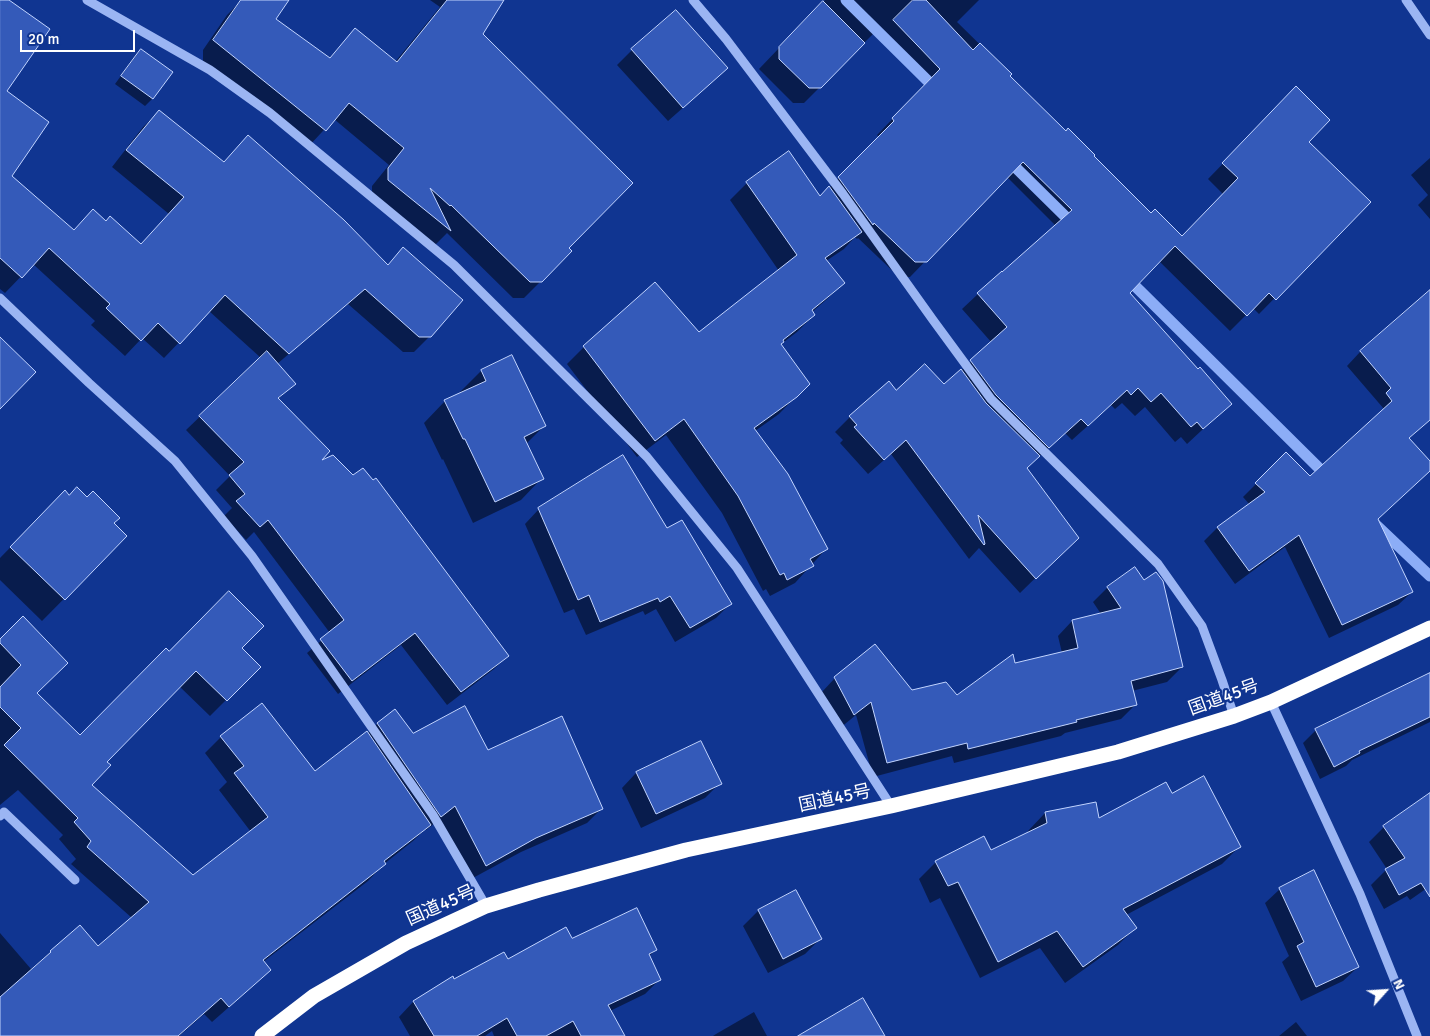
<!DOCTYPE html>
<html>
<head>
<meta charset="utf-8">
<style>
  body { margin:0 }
  #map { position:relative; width:1430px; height:1036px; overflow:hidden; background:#103591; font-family:Signika,sans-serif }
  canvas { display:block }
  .north { position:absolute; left:1360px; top:966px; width:50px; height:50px; -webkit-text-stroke:4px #103591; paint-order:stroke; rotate:64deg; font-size:14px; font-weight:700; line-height:20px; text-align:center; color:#fff }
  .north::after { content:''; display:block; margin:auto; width:18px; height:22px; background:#fff; clip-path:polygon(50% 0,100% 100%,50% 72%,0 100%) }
  .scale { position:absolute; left:20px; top:30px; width:115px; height:22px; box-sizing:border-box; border:2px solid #fff; border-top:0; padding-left:6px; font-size:15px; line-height:18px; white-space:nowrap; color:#fff; -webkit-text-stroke:4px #103591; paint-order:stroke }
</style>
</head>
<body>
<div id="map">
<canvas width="1430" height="1036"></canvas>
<div class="north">N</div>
<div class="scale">20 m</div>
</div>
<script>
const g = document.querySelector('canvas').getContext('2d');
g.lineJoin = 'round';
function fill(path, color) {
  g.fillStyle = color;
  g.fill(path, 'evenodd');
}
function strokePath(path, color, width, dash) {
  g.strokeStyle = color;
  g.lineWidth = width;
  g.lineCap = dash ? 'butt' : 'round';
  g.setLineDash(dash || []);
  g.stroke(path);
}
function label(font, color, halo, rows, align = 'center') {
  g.font = font + ' Signika,"Noto Sans JP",sans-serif';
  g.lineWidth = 4.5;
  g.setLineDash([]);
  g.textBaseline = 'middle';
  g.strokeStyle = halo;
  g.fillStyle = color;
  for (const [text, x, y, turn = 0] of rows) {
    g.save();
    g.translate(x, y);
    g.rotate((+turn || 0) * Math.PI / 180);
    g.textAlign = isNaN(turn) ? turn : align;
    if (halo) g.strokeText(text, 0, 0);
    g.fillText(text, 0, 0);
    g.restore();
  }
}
fill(new Path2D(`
  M242,0H246L329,59L355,30L395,62L440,7L430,0H503L481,34L567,248L541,281L524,298H513L447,233L434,246L372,197V186L389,165L334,119L309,146L203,61V50L227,15Z
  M825,0H979L957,22L1010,74L1008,76L1151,215L1182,238L1223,194L1208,179L1281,104L1307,142L1369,202L1259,314L1253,308L1230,331L1159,261L1129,293L1198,370L1230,404L1187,444L1181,437L1175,442L1145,407L1135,416L1122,403L1115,409L1111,405L1072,440L1065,433L1033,462L1026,469L1062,552L1020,593L979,548L969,559L891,454L868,474L840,443L843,440L835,432L850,417L896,392L944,386L992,343L962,309L978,294L1056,226L1007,177L910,277H899L858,238L857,239L855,237L844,249L826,261L843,283L826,300L812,312L814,315L797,332L780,345L808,384L779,414L755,431L826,549L795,583L770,596L766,589L763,591L722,513L666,435L637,457L567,364L584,347L655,284L699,334L779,271L730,200L747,183L789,153L820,197L879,137L877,135L925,85L875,32L804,103H793L759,69Z
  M0,8L10,176L73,232L105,223L140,245L169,214L112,167L143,127L159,112L223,163L232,153L387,266L403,249L430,336L414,352H403L348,304L277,364L294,384L278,399L317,464L507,656L494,669L447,705L401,645L338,694L307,653L330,633L254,532L246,540L224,516L232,508L216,490L230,476L186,430L261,358L209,311L164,358L142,338L125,356L91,325L95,321L33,264L5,293L0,289Z
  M141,50L152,99L145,106L115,84L134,58Z
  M632,50L711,83L668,121L617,65Z
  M1430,158V219L1418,205L1428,195L1411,175Z
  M1430,291V419L1408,439L1377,520L1412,592L1398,605L1329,638L1285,547L1235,584L1204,541L1217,528L1250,505L1243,497L1286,454L1310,478L1384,409L1347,366L1360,352Z
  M481,371L544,426L526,444L542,478L521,500L473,523L443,459L442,460L424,423L445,401L461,394L460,392Z
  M539,509L667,530L730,604L716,618L675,642L656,609L645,615L643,611L586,635L574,609L564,613L525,524Z
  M43,514L113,524L126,536L42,621L0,580V558Z
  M1134,569L1182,667L1167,682L1132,691L1136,704L1121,719L1065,733L1061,736L954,763L952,756L873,777L856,715L840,728L821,693L835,678L911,692L957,696L1015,664L1062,653L1058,636L1072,621L1101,614L1093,602L1107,588Z
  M23,618L36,693L80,737L169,653L240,648L259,667L210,716L179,686L106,762L90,785L193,877L251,832L219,790L227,782L205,753L221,737L315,773L367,734L377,724L395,711L413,735L488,752L601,809L587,823L521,852L471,879L440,819L426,830L425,829L413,841L384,864L368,881L263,962L269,970L253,986L212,1022L204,1014L179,1036H0V933L31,969L80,927L98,948L132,918L71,864L76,859L59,839L63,835L18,790L0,805V641Z
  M1430,674V722L1352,760L1346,766L1320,779L1303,743L1316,730Z
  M700,743L720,783L705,798L641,828L622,788L636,773Z
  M1430,795V886L1410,900L1407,896L1384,909L1371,885L1387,869L1369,842L1384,827Z
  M1095,803L1098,820L1240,846L1222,864L1126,915L1135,928L1118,945L1065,983L1040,948L980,978L940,898L930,903L919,879L936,862L990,852L1028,833V831L1045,813Z
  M1280,889L1358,967L1343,981L1301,1001L1282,962L1289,956L1265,903Z
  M796,892L820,939L805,954L768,973L743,926L758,911Z
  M656,950L649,956L659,980L645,994L610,1011L617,1036H494L492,1031L485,1036H410L399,1017L413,1002L452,978L453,980L508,960Z
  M754,1012L767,1036H713L716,1034Z
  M1296,1022L1307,1036H1279Z`), '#0007');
strokePath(new Path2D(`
  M846,0L939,92
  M1007,159L1076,227
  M1126,277L1330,479
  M1373,522L1430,576`), '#8cadf7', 11);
const building = new Path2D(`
  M0,0H9L50,29L7,91L49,122L12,176L74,230L93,209L106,221L110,216L141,244L184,197L126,150L159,110L224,162L248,135L344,220L388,265L403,247L463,300L431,337H419L365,289L289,354L225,295L180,344L158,323L141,341L106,308L110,304L49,248L22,278L0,258Z
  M241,0H289L276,19L330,58L355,28L397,62L447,0H504L483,34L633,183L569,248L572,251L542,282H530L451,205L450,206L430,188L451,231L388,180V168L404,148L349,103L326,131L213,40Z
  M913,0H926L973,50L980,43L1012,74L1010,76L1066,131L1068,128L1095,155L1094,156L1151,213L1155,209L1182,236L1238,178L1222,163L1296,86L1330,120L1309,142L1371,202L1276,300L1269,293L1247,316L1175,246L1130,293L1198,369L1200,367L1232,404L1203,429L1197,422L1191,427L1161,393L1151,402L1138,388L1131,395L1127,390L1088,426L1081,419L1049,448L996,395L970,360L1007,327L977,293L1002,271V272L1072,210L1023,162L927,262H915L874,223L873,225L838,177L894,121L892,118L940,69L893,20Z
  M823,1L865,43L821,88H809L779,59V47Z
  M676,10L728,68L683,108L631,49Z
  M141,49L173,72L153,99L121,76Z
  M789,151L820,196L829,186L862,232L825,258L845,283L812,310L815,315L783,340L784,342L781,344L810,384L797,397L754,428L788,474L828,549L810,559L814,566L787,580L784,573L780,575L738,496L684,419L655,441L583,346L655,282L699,332L797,255L746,182Z
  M1430,290V420L1409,438L1430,461V471L1378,519L1413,592L1342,625L1299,535L1249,571L1217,527L1265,492L1255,483L1286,452L1310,476L1392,401L1386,393L1391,388L1360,351Z
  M0,337L36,372L0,409Z
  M267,351L296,384L278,398L330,451L322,460L333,455L353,475L363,468L373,480L376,478L509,656L461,692L415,633L352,681L320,639L344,620L268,520L260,527L236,501L245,494L229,475L244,462L199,416Z
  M512,355L546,426L524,437L544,479L495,502L465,439H463L444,400L486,381L481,370Z
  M925,364L944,384L961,369L986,403L1040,456L1027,468L1079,538L1036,579L978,515L985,544L984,545L906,440L884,460L854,427L857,425L849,416L889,381L896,390Z
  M623,455L667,528L682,520L732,604L690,628L670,596L660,602L658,598L600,622L589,595L578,600L538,508Z
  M77,487L87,497L93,491L120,518L114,523L127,536L65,600L10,547L65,490L69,495Z
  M1135,567L1144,580L1156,572L1163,581L1183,667L1131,681L1137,705L1076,720L1077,722L968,749L967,743L887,763L871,702L854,715L834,677L875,644L912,690L946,682L957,695L1013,654L1015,663L1078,648L1072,620L1121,608L1107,587Z
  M229,591L264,626L242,648L261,667L227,701L196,671L107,762L111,765L92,785L193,875L268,817L234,773L244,766L220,736L262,703L315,771L367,731L431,825L384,861L386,864L263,960L271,970L229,1007L221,998L178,1036H0V997L51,952L50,951L80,925L98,946L149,902L87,847L91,841L74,822L78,818L4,745L21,728L0,707V687L21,665L0,643V639L23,616L68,663L37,693L80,735L166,648L169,651Z
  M1430,673V717L1359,751L1360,753L1334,767L1315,729Z
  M465,706L488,750L562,716L603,809L536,838L486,866L455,806L441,817L377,723L395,709L413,733Z
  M701,741L722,784L656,814L636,772Z
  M1204,776L1241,847L1123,909L1137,928L1083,967L1057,931L998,962L958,882L948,886L935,861L984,836L991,850L1047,823L1045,812L1096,802L1099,818L1166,782L1172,793Z
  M1430,793V897L1421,883L1399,895L1385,869L1405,858L1383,826Z
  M1314,870L1359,967L1316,987L1297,946L1304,942L1279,888Z
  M796,890L822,939L783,959L758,910Z
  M637,908L657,950L649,954L661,980L608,1005L625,1036H581L573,1021L546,1036H517L507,1018L477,1036H434L413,1001L453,976L454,979L504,952L508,959L566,927L572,938Z
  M863,998L885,1036H798Z`);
fill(building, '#345ab9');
strokePath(building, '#c2d4fe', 1);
strokePath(new Path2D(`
  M87,0L210,70L270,113L454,265L647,457L737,568L891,806
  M693,0L726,39L843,194L933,320L991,399L1158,564L1202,626L1222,680L1234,716
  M1406,0L1430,35
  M0,298L89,383L175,461L252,556L433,815L486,906
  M1271,702L1360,894L1417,1036
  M0,816L4,812L75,880`), '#9bb5f3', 9);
strokePath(new Path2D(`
  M262,1036L314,996L406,943L486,906L539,890L686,850L891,806L1118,752L1234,716L1271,702L1430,628`), '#fff', 15);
label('18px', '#fff', '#103591', [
  ["国道45号",1224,698,-20],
  ["国道45号",835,799,-12],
  ["国道45号",441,906,-24]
]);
</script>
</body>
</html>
